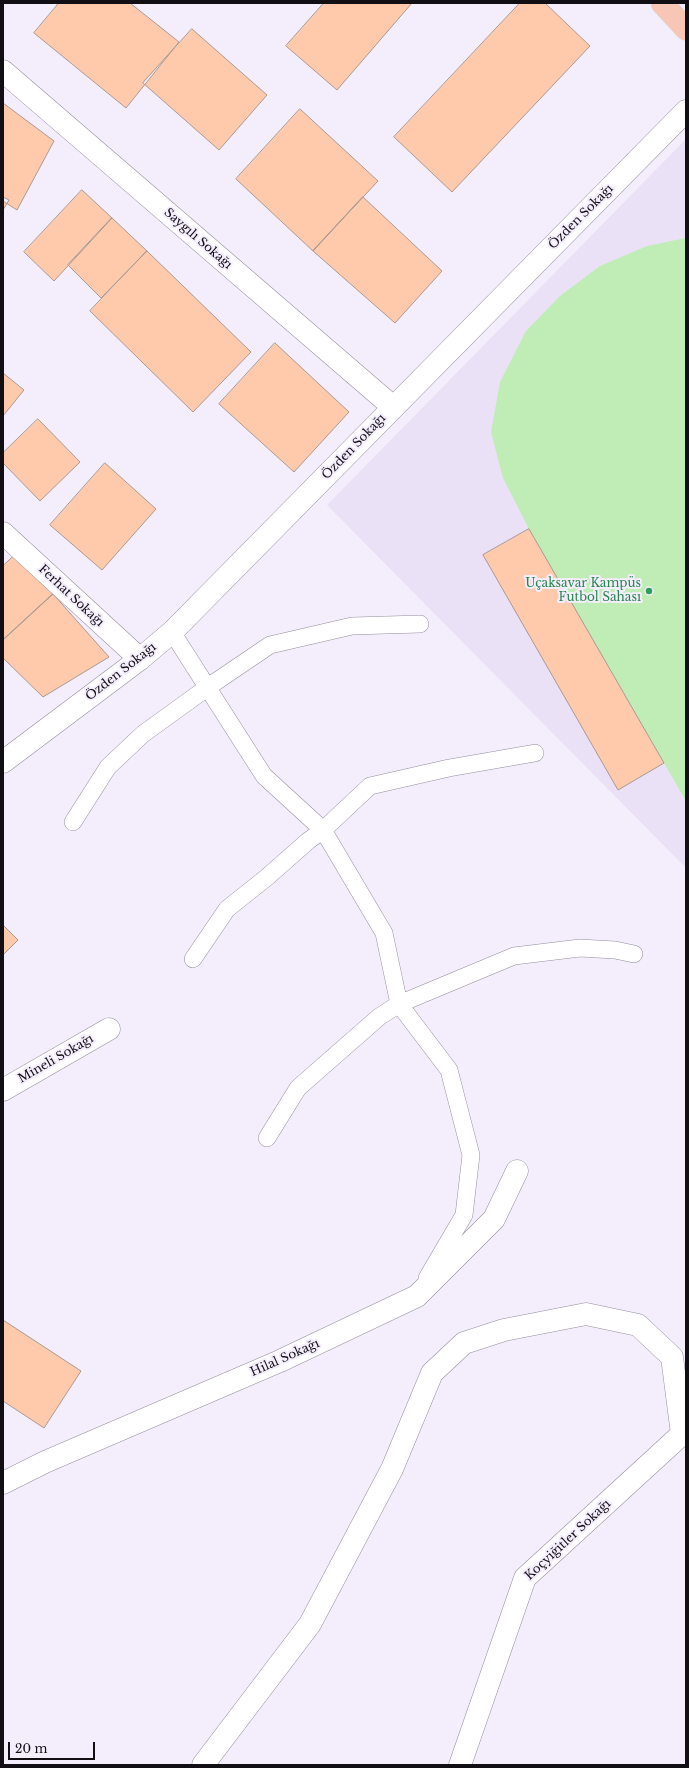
<!DOCTYPE html>
<html>
<head>
<meta charset="utf-8">
<style>
  body { margin:0 }
  #map { position:relative; width:689px; height:1768px; overflow:hidden; background:#f4edfc; font-family:"Libre Baskerville",serif }
  canvas { display:block }
  .frame { position:absolute; inset:0; border:4px solid #110f14; pointer-events:none }
  .scale { position:absolute; left:8px; top:1742px; width:87px; height:18px; box-sizing:border-box; border:2px solid #110f14; border-top:0; padding-left:5px; font-size:12px; line-height:14px; white-space:nowrap; color:#110f14; -webkit-text-stroke:3px #f4edfc; paint-order:stroke }
</style>
</head>
<body>
<div id="map">
<canvas width="689" height="1768"></canvas>
<div class="frame"></div>
<div class="scale">20 m</div>
</div>
<script>
const g = document.querySelector('canvas').getContext('2d');
g.lineJoin = 'round';
function fill(path, color) {
  g.fillStyle = color;
  g.fill(path, 'evenodd');
}
function strokePath(path, color, width, dash) {
  g.strokeStyle = color;
  g.lineWidth = width;
  g.lineCap = dash ? 'butt' : 'round';
  g.setLineDash(dash || []);
  g.stroke(path);
}
function label(font, color, halo, rows, align = 'center') {
  g.font = font + ' "Libre Baskerville",serif';
  g.lineWidth = 4;
  g.setLineDash([]);
  g.textBaseline = 'middle';
  g.strokeStyle = halo;
  g.fillStyle = color;
  for (const [text, x, y, turn = 0] of rows) {
    g.save();
    g.translate(x, y);
    g.rotate((+turn || 0) * Math.PI / 180);
    g.textAlign = isNaN(turn) ? turn : align;
    if (halo) g.strokeText(text, 0, 0);
    g.fillText(text, 0, 0);
    g.restore();
  }
}
fill(new Path2D(`
  M686,139V868L327,505Z`), '#ebe1f7');
fill(new Path2D(`
  M686,238V801L529,529L503,478L491,432L500,382L526,331L560,296L600,266L647,246Z`), '#bfedb5');
const building = new Path2D(`
  M59,3H130L179,42L126,108L34,33Z
  M324,3H412L337,90L286,46Z
  M520,3H545L590,46L452,192L394,137Z
  M192,29L267,95L219,150L143,83Z
  M3,103L54,141L17,210L3,201Z
  M300,109L378,181L313,251L236,179Z
  M82,190L112,218L54,281L24,252Z
  M3,197L9,200L3,210Z
  M363,197L442,271L395,323L313,251Z
  M112,218L147,251L101,298L68,265Z
  M147,251L251,352L193,412L90,311Z
  M275,343L349,412L294,472L219,404Z
  M3,373L24,390L3,416Z
  M38,419L80,462L40,501L3,463V453Z
  M105,463L156,509L102,570L50,525Z
  M529,529L664,763L618,790L483,555Z
  M14,556L53,594L3,640V566Z
  M53,594L109,657L43,697L3,658V640Z
  M3,925L18,940L3,955Z
  M3,1320L81,1371L44,1428L3,1401Z`);
fill(building, '#ffcaac');
strokePath(building, '#a89991', 1);
const service = new Path2D(`
  M172,632L264,776L323,830L384,933L399,1004L449,1070L471,1155L464,1215L427,1278
  M73,822L108,767L143,734L208,687L270,645L352,626L420,624
  M193,959L227,909L266,878L308,841L323,830L370,786L449,768L535,753
  M267,1138L298,1088L379,1017L399,1004L514,956L580,948L615,950L634,954`);
const minor = new Path2D(`
  M3,71L393,407
  M3,533L140,659
  M3,1090L109,1029
  M3,1483L45,1462L280,1361L417,1296L494,1219L517,1171
  M203,1765L310,1624L392,1469L432,1373L464,1343L504,1330L586,1314L638,1325L672,1357L682,1434
  M460,1765L525,1578L682,1434L686,1435`);
const tertiary = new Path2D(`
  M3,762L140,659L172,632L686,111`);
const primary = new Path2D(`
  M662,3L686,29`);
strokePath(service, '#948e9b', 18);
strokePath(minor, '#948e9b', 23);
strokePath(tertiary, '#948e9b', 23);
strokePath(primary, '#d4d4d5', 23);
strokePath(service, '#fff', 17);
strokePath(minor, '#fff', 22);
strokePath(tertiary, '#fff', 22);
strokePath(primary, '#f8c6b5', 22);
for (const [x, y, r, color] of [
  [649,591,4,"#2e9e5b"]
]) {
  const dot = new Path2D();
  dot.arc(x, y, r, 0, 2 * Math.PI);
  g.fillStyle = color;
  g.fill(dot);
  strokePath(dot, '#f4edfc', 1.5);
}
label('12px', '#110f14', '#f4edfc', [
  ["Özden Sokağı",581,217,-45],
  ["Saygılı Sokağı",198,239,41],
  ["Özden Sokağı",354,447,-46],
  ["Ferhat Sokağı",71,596,43],
  ["Özden Sokağı",121,672,-38],
  ["Mineli Sokağı",56,1059,-30],
  ["Hilal Sokağı",285,1358,-24],
  ["Koçyiğitler Sokağı",568,1540,-43]
]);
label('12px', '#27864d', '#f4edfc', [
  ["Uçaksavar Kampüs",641,584],
  ["Futbol Sahası",641,598]
], 'right');
</script>
</body>
</html>
